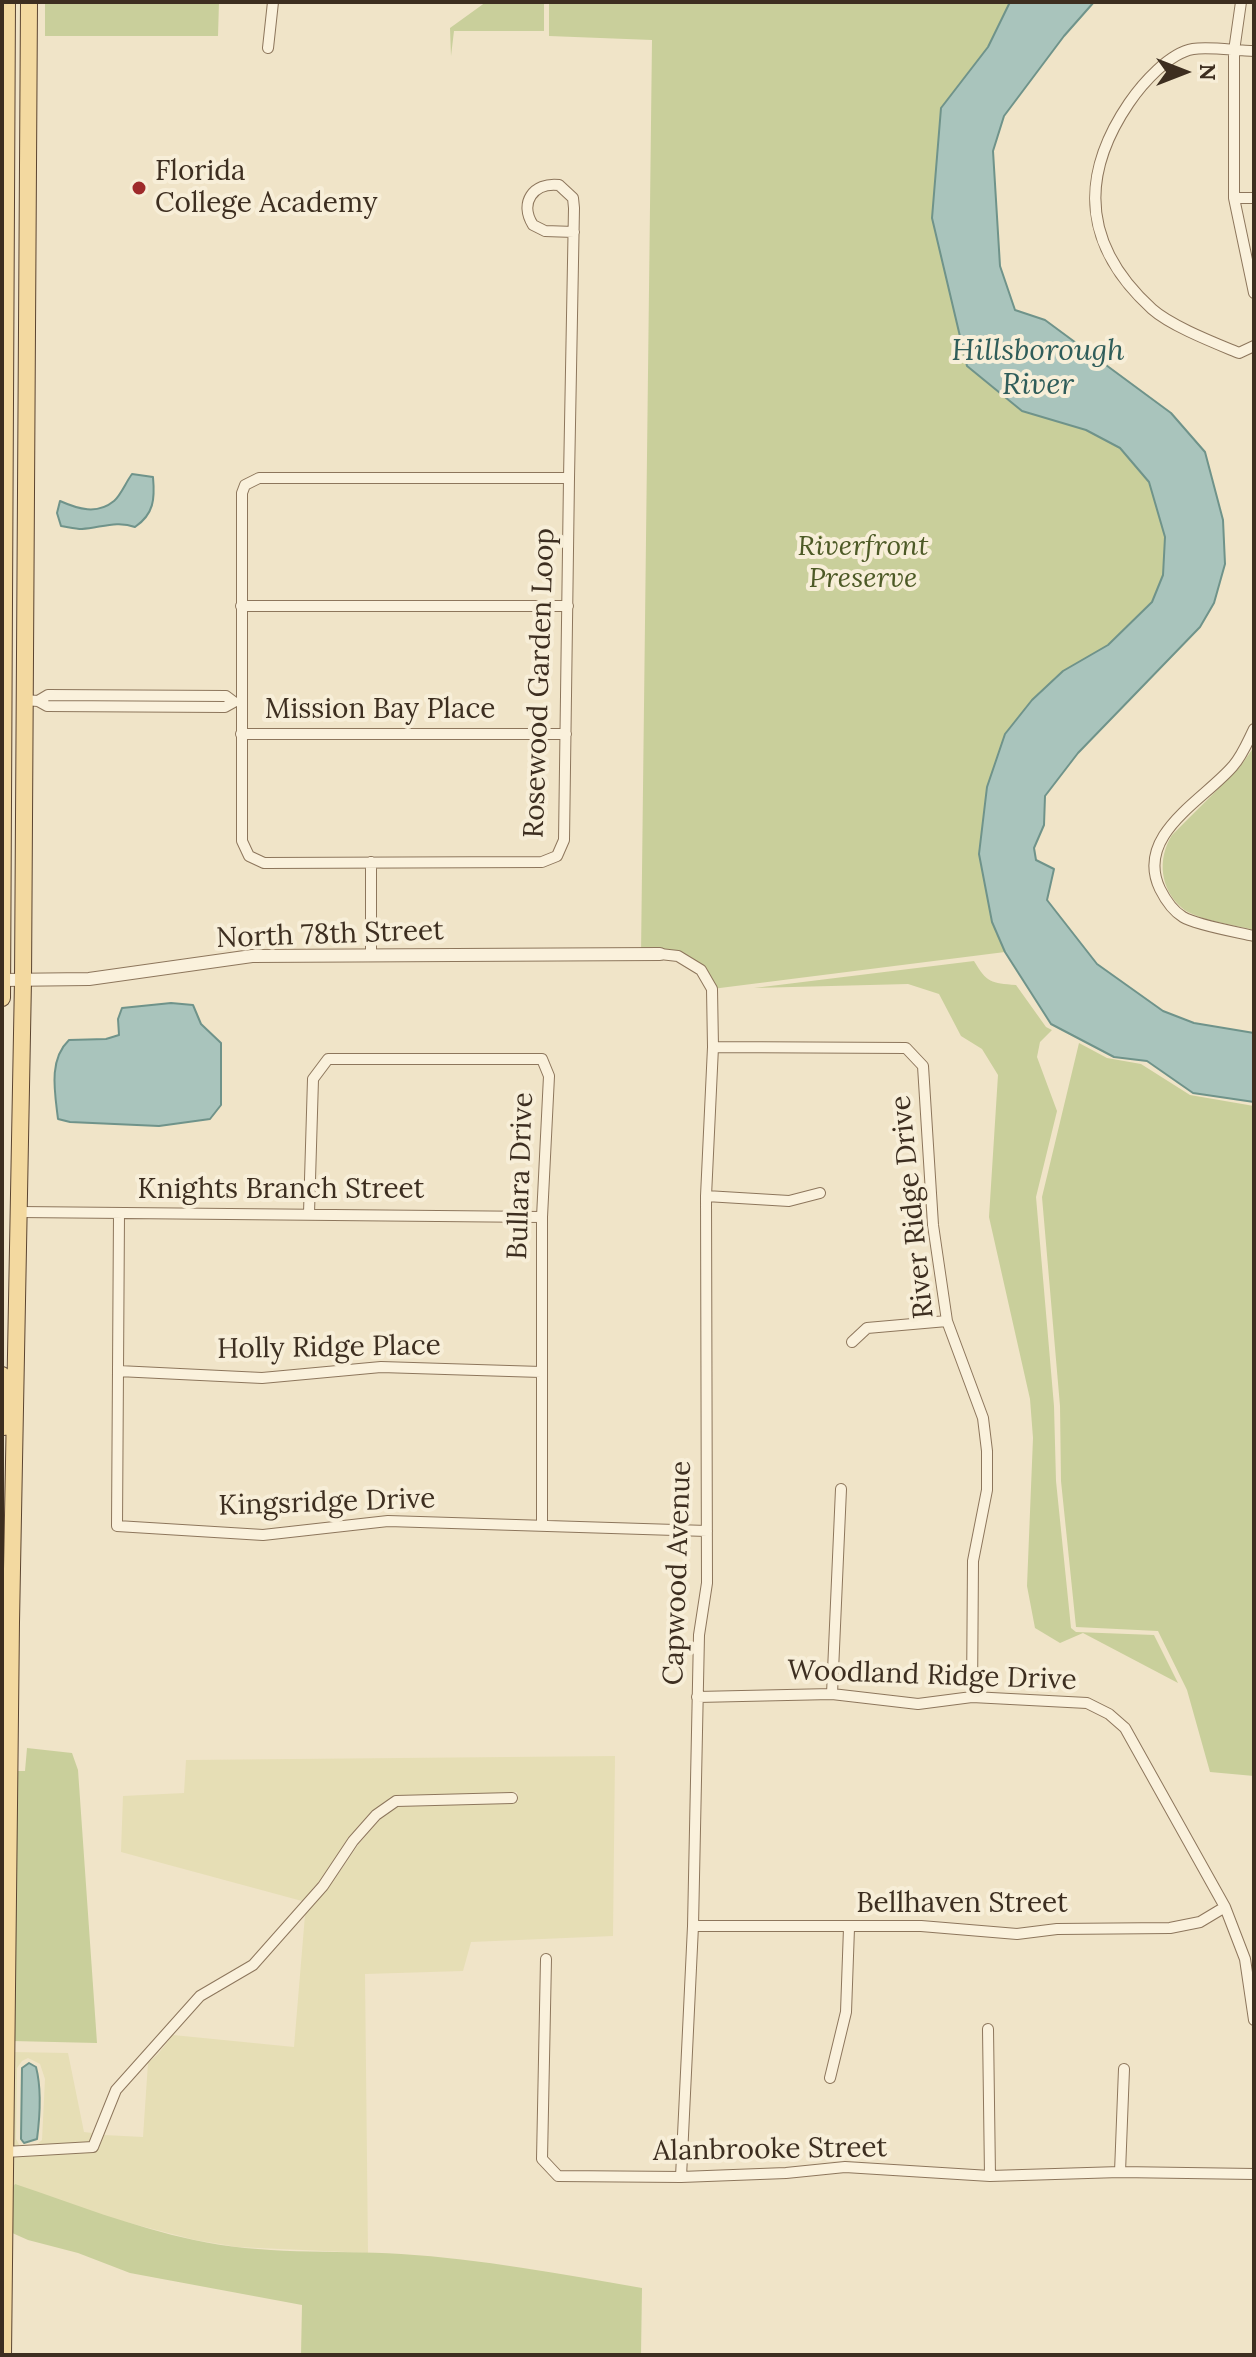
<!DOCTYPE html>
<html>
<head>
<meta charset="utf-8">
<style>
  body { margin:0 }
  #map { position:relative; width:1256px; height:2357px; overflow:hidden; background:#f0e4c8; font-family:Lora,serif }
  canvas { display:block }
  .frame { position:absolute; inset:0; border:4px solid #3d2e20; pointer-events:none }
  .north { position:absolute; left:1144px; top:32px; width:80px; height:80px; -webkit-text-stroke:6px #f7eed8; paint-order:stroke; rotate:90deg; font-size:22px; font-weight:700; line-height:32px; text-align:center; color:#3d2e20 }
  .north::after { content:''; display:block; margin:auto; width:28px; height:36px; background:#3d2e20; clip-path:polygon(50% 0,100% 100%,50% 72%,0 100%) }
</style>
</head>
<body>
<div id="map">
<canvas width="1256" height="2357"></canvas>
<div class="frame"></div>
<div class="north">N</div>
</div>
<script>
const g = document.querySelector('canvas').getContext('2d');
g.lineJoin = 'round';
function fill(path, color) {
  g.fillStyle = color;
  g.fill(path, 'evenodd');
}
function strokePath(path, color, width, dash) {
  g.strokeStyle = color;
  g.lineWidth = width;
  g.lineCap = dash ? 'butt' : 'round';
  g.setLineDash(dash || []);
  g.stroke(path);
}
function label(font, color, halo, rows, align = 'center') {
  g.font = font + ' Lora,serif';
  g.lineWidth = 8;
  g.setLineDash([]);
  g.textBaseline = 'middle';
  g.strokeStyle = halo;
  g.fillStyle = color;
  for (const [text, x, y, turn = 0] of rows) {
    g.save();
    g.translate(x, y);
    g.rotate((+turn || 0) * Math.PI / 180);
    g.textAlign = isNaN(turn) ? turn : align;
    if (halo) g.strokeText(text, 0, 0);
    g.fillText(text, 0, 0);
    g.restore();
  }
}
fill(new Path2D(`
  M615,1756L613,1936L471,1942L463,1971L365,1974L368,2253L237,2247L195,2240L10,2192L11,2157L93,2152L99,2148L104,2135L143,2137L148,2063L158,2054L173,2035L294,2047L305,1915L328,1889L358,1845L381,1818L398,1806L518,1802L517,1792L392,1797L372,1811L348,1838L318,1883L302,1901L121,1852L123,1796L184,1793L186,1760Z
  M12,2052L68,2053L84,2132L92,2133L89,2142L35,2146L42,2140L45,2079L40,2064L28,2058L22,2061L17,2068L16,2139L20,2146H11Z`), '#e6deb5');
fill(new Path2D(`
  M45,2H219L218,36H45Z
  M486,2H544V31H454L451,56L450,28Z
  M549,2H1010L988,47L941,108L932,218L1022,411L1086,430L1120,448L1149,482L1165,537L1163,575L1152,601L1108,645L1063,671L1032,700L1005,735L992,922L1005,952L712,989C692,956 677,956 641,954L652,40L549,36Z
  M1254,747V930C1236,925 1196,920 1182,908C1160,889 1157,859 1172,835L1239,768Z
  M974,961C987,983 991,983 1016,985L1046,1027L1052,1030L1040,1042L1037,1057L1057,1111L1036,1197L1054,1406L1056,1481L1071,1628L1076,1632L1154,1635L1178,1683L1083,1633L1060,1643L1035,1628L1027,1586L1033,1438L1030,1399L989,1217L998,1075L982,1049L961,1036L939,994L908,984L754,988Z
  M1079,1043L1107,1058L1141,1064L1190,1095L1254,1106V1776L1210,1772L1187,1690L1158,1631L1076,1627L1061,1481L1060,1406L1042,1197Z
  M27,1748L72,1753L78,1770L97,2043L12,2041L15,1771H25Z
  M15,2184C74,2204 133,2227 194,2240C261,2255 332,2250 401,2254C481,2259 562,2274 642,2288L641,2355H301L302,2305L130,2273L78,2253L28,2240L10,2232V2192Z`), '#c9cf9b');
const water = new Path2D(`
  M1010,2H1094L1064,36L1004,116L993,151L1000,266L1015,310L1045,320L1171,413L1205,452L1223,520L1225,564L1214,603L1200,627L1078,753L1045,796L1044,825L1034,848L1036,860L1054,869L1047,900L1097,964L1163,1011L1194,1023L1254,1033V1102L1193,1093L1147,1061L1114,1057L1051,1024L1005,952L992,922L979,854L987,787L1005,734L1032,700L1063,671L1108,645L1152,602L1163,575L1165,537L1149,482L1120,448L1086,430L1022,411L967,366L932,218L941,108L988,47Z
  M132,474L153,477C155,499 154,514 135,527C117,520 100,528 82,529C75,529 68,527 61,526L57,513L60,501C78,509 97,515 114,501C121,495 126,482 132,474Z
  M171,1003L193,1005L201,1024L221,1043V1105L210,1119L159,1126L70,1122L58,1119C55,1093 48,1060 69,1040L106,1039L119,1035L118,1019L122,1008Z
  M29,2063L36,2067C42,2090 40,2116 37,2139L24,2143L21,2139L22,2068Z`);
fill(water, '#a9c4bc');
strokePath(water, '#6f938a', 2);
const minor = new Path2D(`
  M1241,2L1234,51V198L1254,293
  M268,48L273,2
  M1254,51C1237,51 1209,46 1193,49C1169,53 1142,84 1129,103C1078,178 1084,247 1152,309C1171,326 1215,343 1239,353L1254,346
  M1234,198H1254
  M259,478H569L564,840L557,856L542,862L264,863L249,856L242,841V493L245,485Z
  M569,478L574,208L573,198L559,185C533,182 519,203 533,225L545,231L574,232
  M241,606H568
  M24,700L38,701L47,706L225,707L234,702L226,696L48,695L38,701
  M1254,729C1248,741 1242,756 1233,766C1204,800 1134,835 1160,889C1165,899 1173,911 1183,917C1196,925 1237,932 1254,936
  M241,734H566
  M371,862V955
  M660,954L678,956L701,970L712,989L713,1047L706,1196L707,1583L699,1635L693,1926L681,2177
  M713,1047L906,1048L923,1066L933,1225L947,1321L983,1418L987,1451V1490L973,1561L972,1697
  M706,1196L789,1201L820,1193
  M20,1212L542,1217
  M309,1213L313,1079L328,1059H542L549,1076L542,1217V1526
  M119,1214L117,1526L263,1535L388,1521L707,1531
  M852,1342L867,1328L947,1321
  M118,1371L262,1378L381,1367L541,1372
  M832,1694L841,1489
  M697,1697L832,1694L918,1704L972,1697L1087,1703L1109,1714L1125,1728L1225,1907L1245,1959L1254,2020
  M693,1926H921L1017,1934L1057,1929L1170,1928L1200,1922L1225,1907
  M546,1959L542,2159L558,2176L681,2177L786,2173L845,2167L990,2176L1120,2172L1254,2174
  M988,2029L990,2176
  M830,2078L846,2012L849,1928
  M5,2152L93,2147L116,2090L200,1996L253,1965L323,1886L353,1841L376,1815L396,1801L512,1798
  M1120,2172L1124,2069`);
const tertiary = new Path2D(`
  M2,980L89,979L252,956L660,954`);
const primary = new Path2D(`
  M2,998L7,2
  M2,1375L5,1384L4,1427
  M3,2355L11,1622L23,980L29,2`);
strokePath(minor, '#8d765c', 12);
strokePath(tertiary, '#8d765c', 14);
strokePath(primary, '#5b4430', 18);
strokePath(minor, '#faf1dc', 10);
strokePath(tertiary, '#faf1dc', 12);
strokePath(primary, '#f3d9a0', 16);
for (const [x, y, r, color] of [
  [139,188,8,"#9e2a2b"]
]) {
  const dot = new Path2D();
  dot.arc(x, y, r, 0, 2 * Math.PI);
  g.fillStyle = color;
  g.fill(dot);
  strokePath(dot, '#f7eed8', 3);
}
label('28px', '#3d2e20', '#f7eed8', [
  ["Florida",155,172],
  ["College Academy",155,204]
], 'left');
label('italic 28px', '#4d5a26', '#f7eed8', [
  ["Riverfront",863,547],
  ["Preserve",863,579]
]);
label('28px', '#3d2e20', '#f7eed8', [
  ["Rosewood Garden Loop",540,683,-88],
  ["Mission Bay Place",380,710],
  ["North 78th Street",330,935,-2],
  ["Bullara Drive",521,1176,-88],
  ["Knights Branch Street",281,1190],
  ["River Ridge Drive",913,1207,-96],
  ["Holly Ridge Place",329,1348,-1],
  ["Kingsridge Drive",327,1503,-2],
  ["Capwood Avenue",678,1573,-88],
  ["Woodland Ridge Drive",932,1676,2],
  ["Bellhaven Street",962,1904],
  ["Alanbrooke Street",770,2150,-1]
]);
label('italic 30px', '#2f5d5a', '#f7eed8', [
  ["Hillsborough",1038,351],
  ["River",1038,385]
]);
</script>
</body>
</html>
